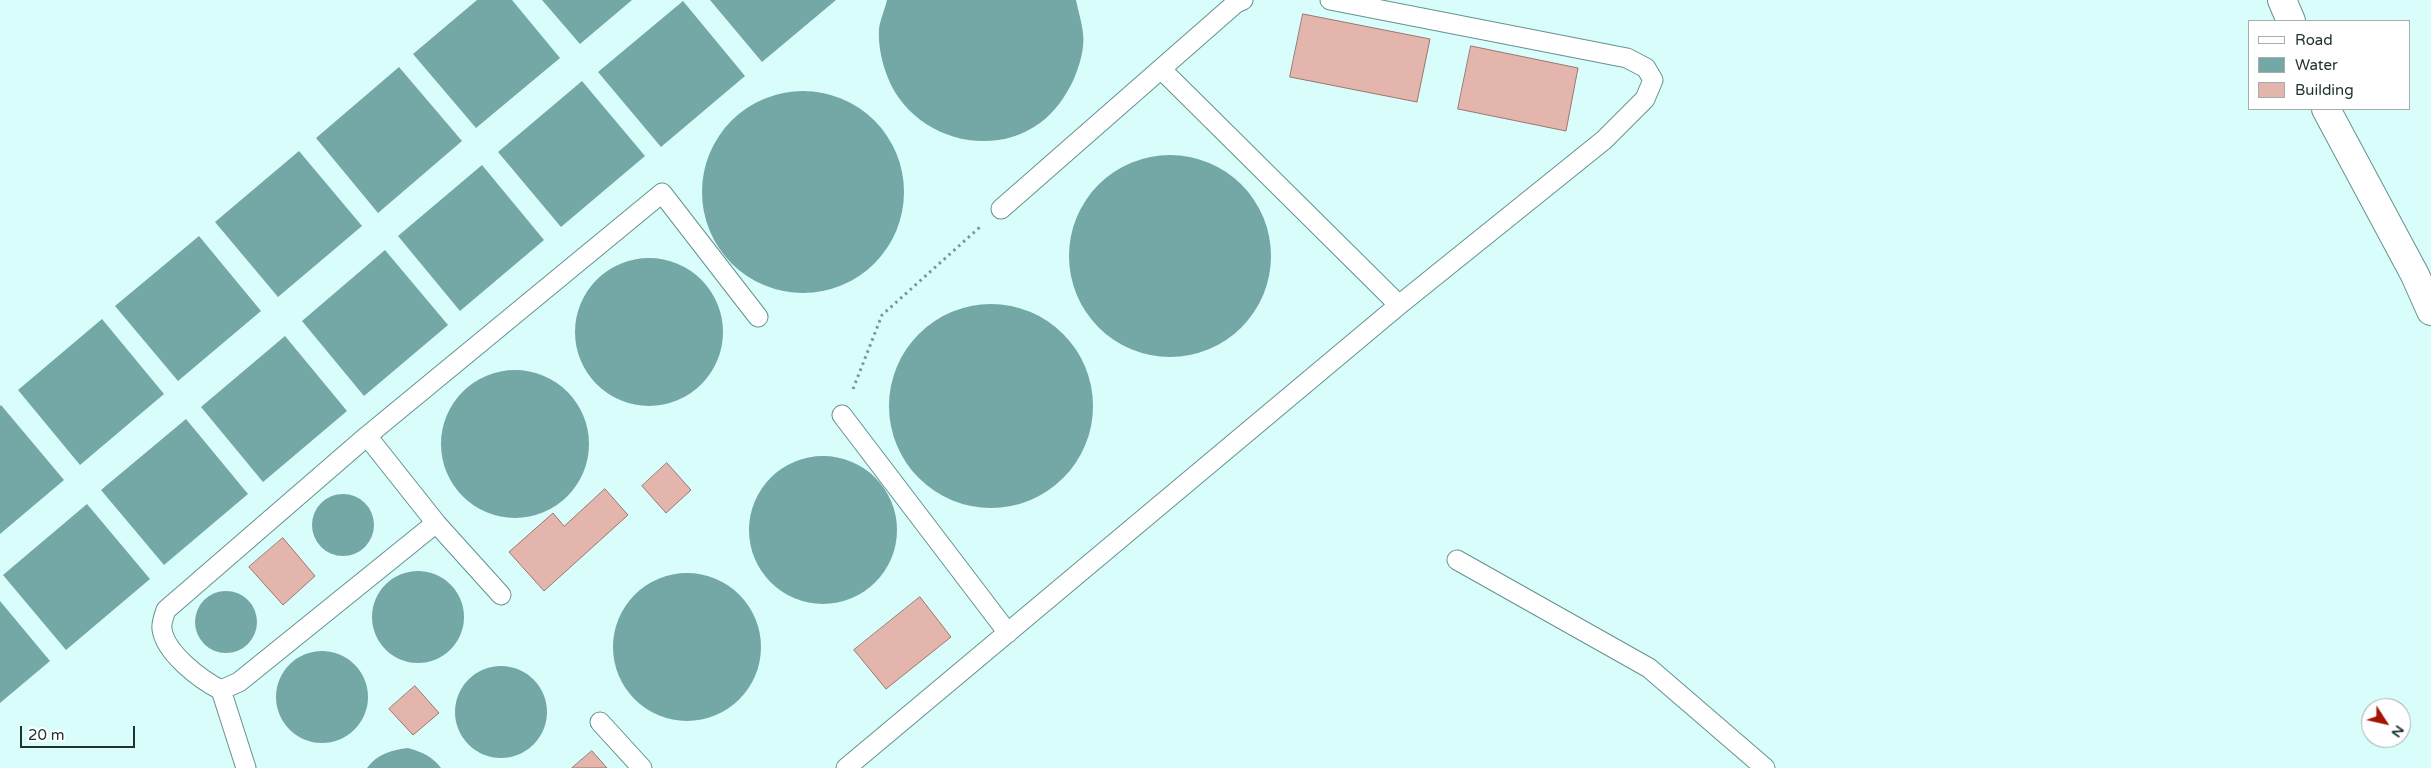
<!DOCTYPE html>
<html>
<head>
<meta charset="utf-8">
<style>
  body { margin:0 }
  #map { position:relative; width:2431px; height:768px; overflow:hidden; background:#d8fdfb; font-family:"Varela Round",sans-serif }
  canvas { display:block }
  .legend { position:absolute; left:2248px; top:20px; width:162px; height:90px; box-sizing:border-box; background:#fff; border:1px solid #a6adad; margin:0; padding:6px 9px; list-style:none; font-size:15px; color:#203232 }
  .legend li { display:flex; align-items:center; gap:10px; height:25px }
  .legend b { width:25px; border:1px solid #a6adad }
  .north { position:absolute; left:2361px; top:698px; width:50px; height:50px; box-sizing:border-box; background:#fff; border:1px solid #a6adad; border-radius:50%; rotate:125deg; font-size:14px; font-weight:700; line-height:20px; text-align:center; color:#203232 }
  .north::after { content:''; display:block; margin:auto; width:18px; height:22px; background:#a61303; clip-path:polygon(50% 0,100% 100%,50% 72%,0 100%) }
  .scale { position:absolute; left:20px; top:726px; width:115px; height:22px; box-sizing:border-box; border:2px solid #203232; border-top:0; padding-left:6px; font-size:15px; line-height:18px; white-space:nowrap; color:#203232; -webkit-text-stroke:4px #fff; paint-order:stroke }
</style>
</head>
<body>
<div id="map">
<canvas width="2431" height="768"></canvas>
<ul class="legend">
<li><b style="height:6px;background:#fff"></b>Road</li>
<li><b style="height:14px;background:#73a8a6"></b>Water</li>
<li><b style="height:14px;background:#e4b5ac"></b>Building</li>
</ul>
<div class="north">N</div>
<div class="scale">20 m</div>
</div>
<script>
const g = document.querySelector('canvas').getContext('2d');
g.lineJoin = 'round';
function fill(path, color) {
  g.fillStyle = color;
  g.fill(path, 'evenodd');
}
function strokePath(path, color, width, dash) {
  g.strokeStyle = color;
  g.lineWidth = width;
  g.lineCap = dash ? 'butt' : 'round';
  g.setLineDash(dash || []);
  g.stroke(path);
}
fill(new Path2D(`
  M477,0H512L560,58L476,128L413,54Z
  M542,0H632L580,44Z
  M710,0H836L762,62Z
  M887,0H1076C1078,10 1082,23 1083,33C1085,49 1079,67 1073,81C1065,97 1055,112 1040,123C988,161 911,136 888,78C882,63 878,46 879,29C880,20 885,9 887,0Z
  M683,1L745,76L661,147L598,72Z
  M399,67L462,141L378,213L316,138Z
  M582,81L645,156L561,227L498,152Z
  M702 192a101 101 0 1 1 202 0a101 101 0 1 1-202 0Z
  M299,151L362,226L278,297L215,222Z
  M1069 256a101 101 0 1 1 202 0a101 101 0 1 1-202 0Z
  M482,165L544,240L460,311L398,236Z
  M199,236L261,311L178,381L115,306Z
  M385,250L448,325L364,396L302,321Z
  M575 332a74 74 0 1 1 148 0a74 74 0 1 1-148 0Z
  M889 406a102 102 0 1 1 204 0a102 102 0 1 1-204 0Z
  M102,319L164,394L80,465L18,390Z
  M285,336L347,411L263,482L201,407Z
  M441 444a74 74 0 1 1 148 0a74 74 0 1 1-148 0Z
  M1,405L64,480L0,534V406Z
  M186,419L248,494L164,565L101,490Z
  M749 530a74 74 0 1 1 148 0a74 74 0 1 1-148 0Z
  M312 525a31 31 0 1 1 62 0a31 31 0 1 1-62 0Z
  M87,504L150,579L66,650L3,575Z
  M372 617a46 46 0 1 1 92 0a46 46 0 1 1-92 0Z
  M613 647a74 74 0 1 1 148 0a74 74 0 1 1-148 0Z
  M195 622a31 31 0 1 1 62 0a31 31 0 1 1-62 0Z
  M0,601L50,661L0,703Z
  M276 697a46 46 0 1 1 92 0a46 46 0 1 1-92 0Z
  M455 712a46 46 0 1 1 92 0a46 46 0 1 1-92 0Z
  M408,748C422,752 432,756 441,768H367C377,754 392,750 408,748Z`), '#73a8a6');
const building = new Path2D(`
  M1303,14L1430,39L1417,102L1290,77Z
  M1471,46L1578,68L1566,131L1458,109Z
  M667,463L691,490L666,513L642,486Z
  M605,489L628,515L544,591L509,552L553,513L564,526Z
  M283,538L315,576L283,605L249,567Z
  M920,597L951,637L886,689L854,650Z
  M415,686L439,713L413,735L389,709Z
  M592,751L607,768H572Z`);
fill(building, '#e4b5ac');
strokePath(building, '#9b766f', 1);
const service = new Path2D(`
  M1161,69L1399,305
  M1001,209L1236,3L1243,0
  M842,415L1008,633
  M367,436L436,523L501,595
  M436,523L239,682L221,690C201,680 165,653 162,629C161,623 164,616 166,610L367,436L662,193L758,317
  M1457,560L1649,668L1765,768
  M221,690L246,768
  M600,722L642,768
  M846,768L1399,305L1604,140L1645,99L1653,80L1646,68L1627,58L1330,0`);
const minor = new Path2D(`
  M2282,0L2291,21
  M2326,109L2415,275L2431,311`);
strokePath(service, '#659290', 21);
strokePath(minor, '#659290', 30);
strokePath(new Path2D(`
  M853,389L882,315L980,227`), '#7b9695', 3, [2.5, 4]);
strokePath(service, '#fff', 19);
strokePath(minor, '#fff', 28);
</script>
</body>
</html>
